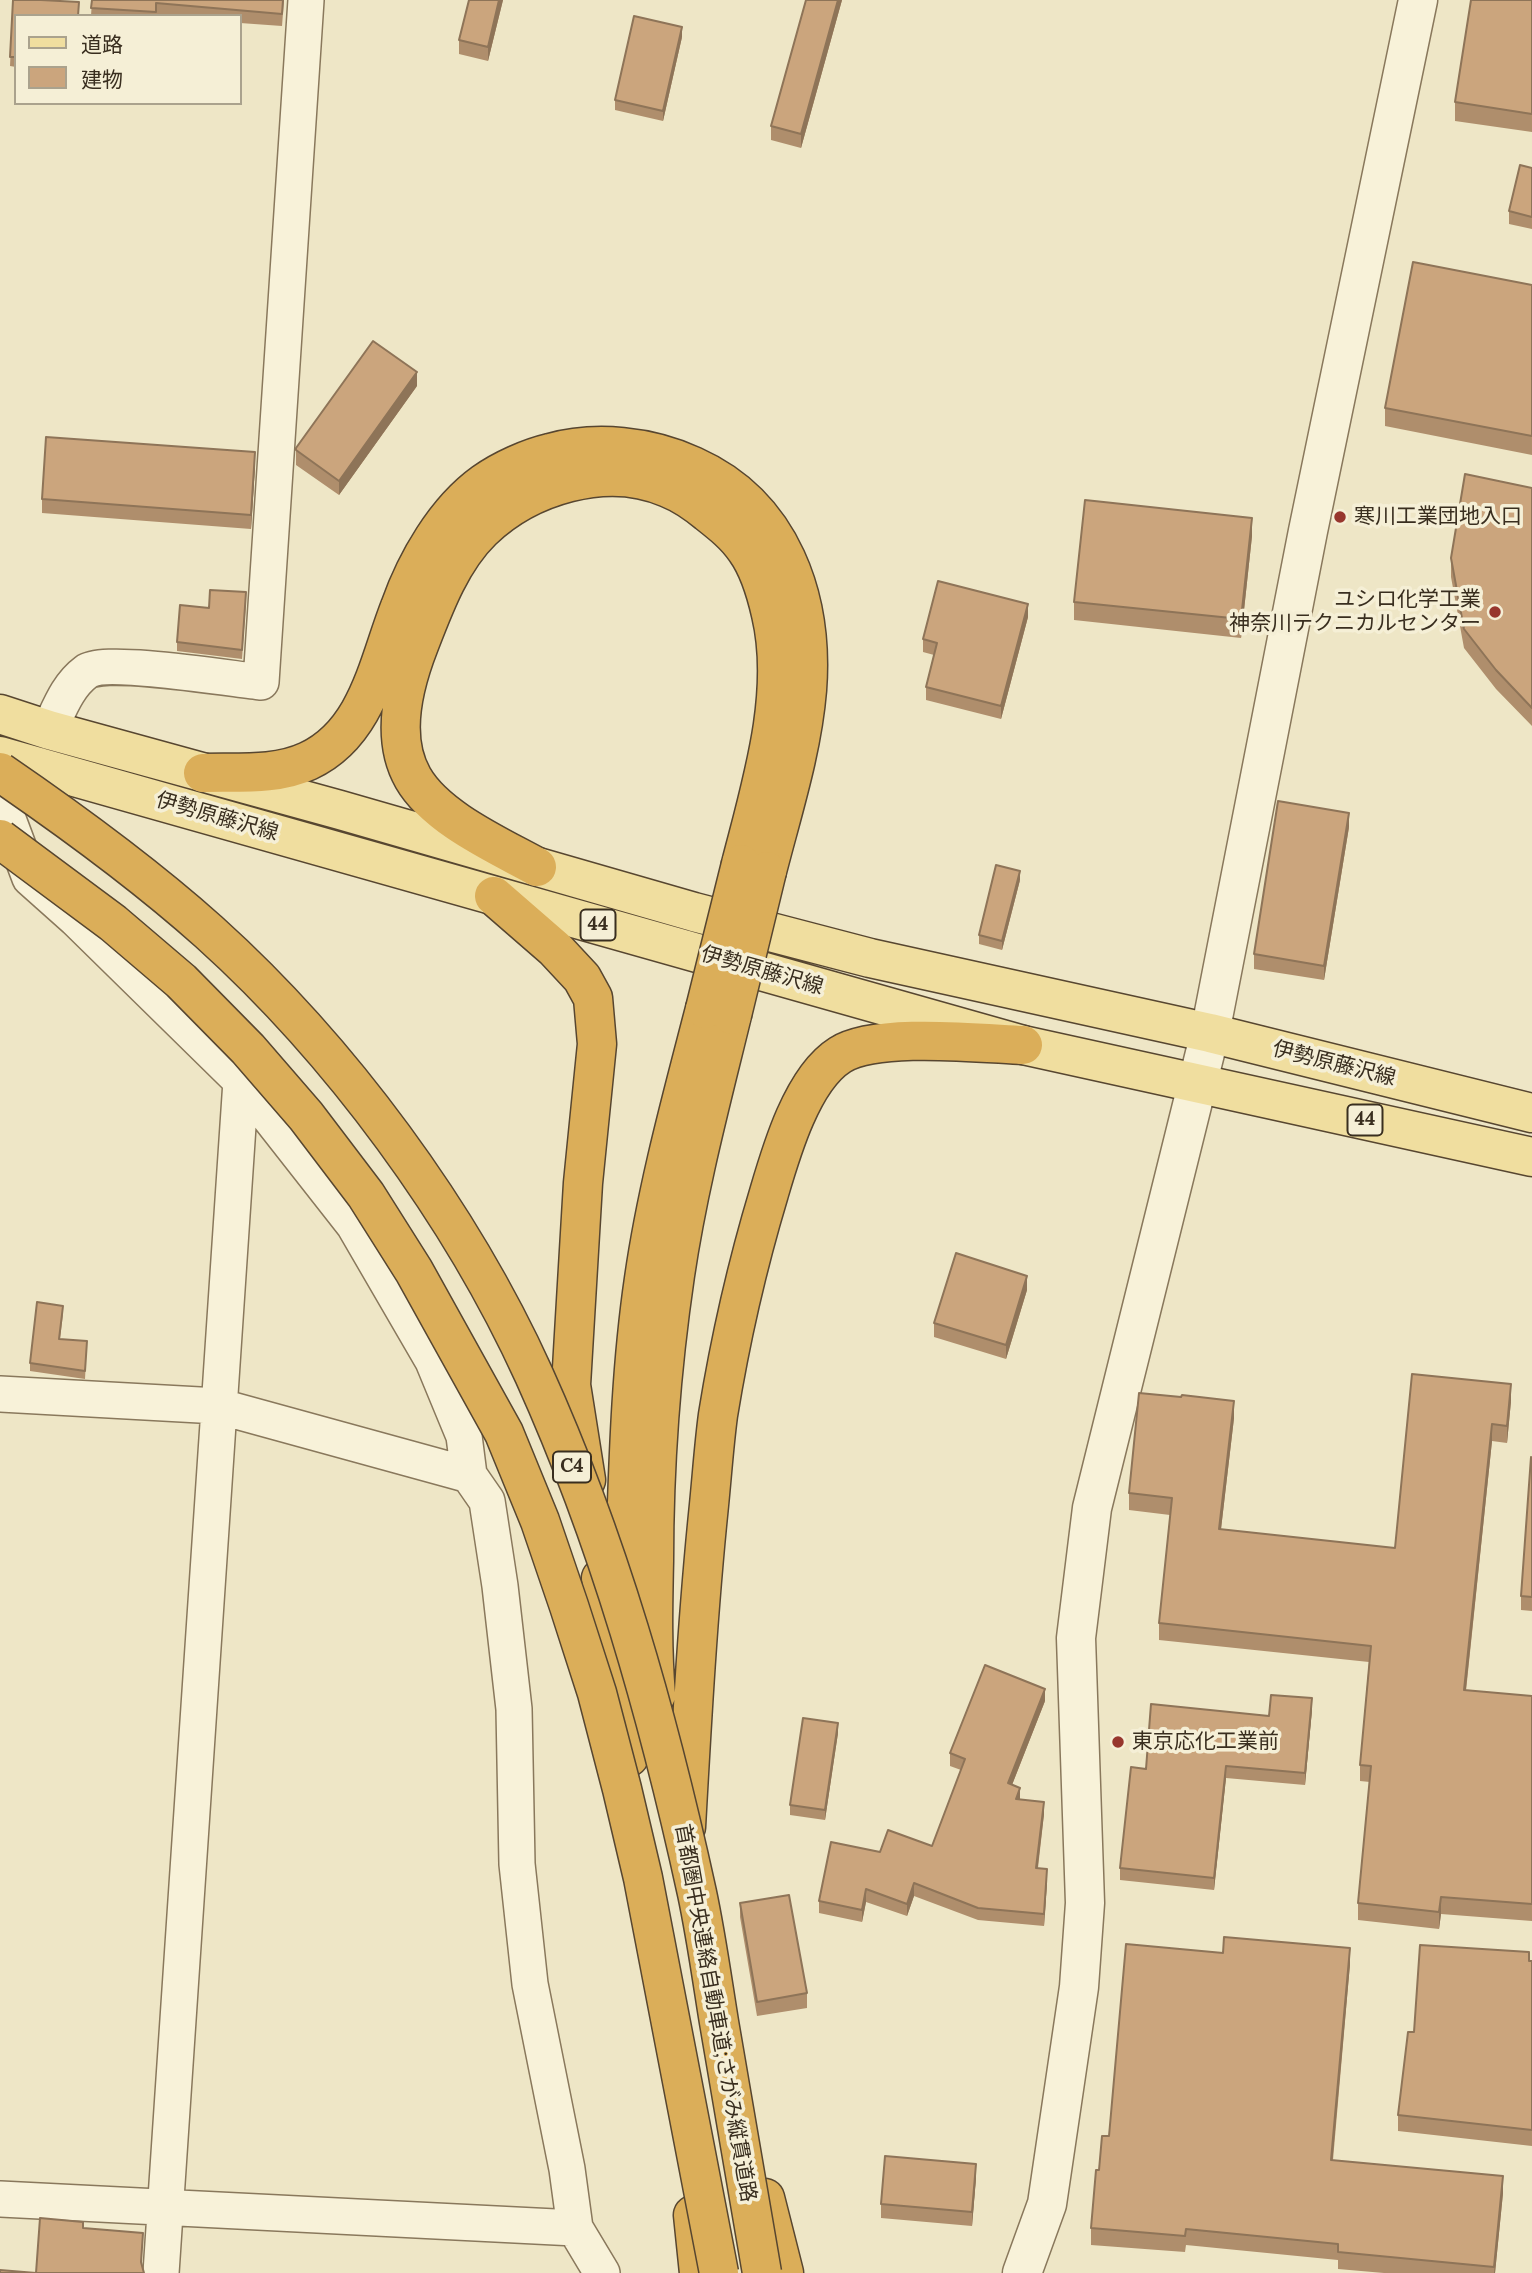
<!DOCTYPE html>
<html>
<head>
<meta charset="utf-8">
<style>
  body { margin:0 }
  #map { position:relative; width:1532px; height:2273px; overflow:hidden; background:#eee6c6; font-family:Lora,"Noto Sans JP",serif }
  canvas { display:block }
  .legend { position:absolute; left:14px; top:14px; width:228px; height:91px; box-sizing:border-box; background:#f5efd6; border:2px solid #aaa28d; margin:0; padding:9px 12px; list-style:none; font-size:21px; color:#392e1f }
  .legend li { display:flex; align-items:center; gap:14px; height:35px }
  .legend b { width:35px; border:2px solid #aaa28d }
</style>
</head>
<body>
<div id="map">
<canvas width="1532" height="2273"></canvas>
<ul class="legend">
<li><b style="height:9px;background:#f0de9f"></b>道路</li>
<li><b style="height:19px;background:#cba57d"></b>建物</li>
</ul>
</div>
<script>
const g = document.querySelector('canvas').getContext('2d');
g.lineJoin = 'round';
function strokePath(path, color, width, dash) {
  g.strokeStyle = color;
  g.lineWidth = width;
  g.lineCap = dash ? 'butt' : 'round';
  g.setLineDash(dash || []);
  g.stroke(path);
}
function fill(path, color) {
  g.fillStyle = color;
  g.fill(path, 'evenodd');
}
function label(font, color, halo, rows, align = 'center') {
  g.font = font + ' Lora,"Noto Sans JP",serif';
  g.lineWidth = 7;
  g.setLineDash([]);
  g.textBaseline = 'middle';
  g.strokeStyle = halo;
  g.fillStyle = color;
  for (const [text, x, y, turn = 0] of rows) {
    g.save();
    g.translate(x, y);
    g.rotate((+turn || 0) * Math.PI / 180);
    g.textAlign = isNaN(turn) ? turn : align;
    if (halo) g.strokeText(text, 0, 0);
    g.fillText(text, 0, 0);
    g.restore();
  }
}
const minor = new Path2D(`
  M49,730C59,710 67,686 86,672C105,658 232,679 261,682L306,0
  M10,759L5,811L30,878L76,919L241,1081L354,1225L433,1361L464,1436L469,1475L487,1501L500,1586L514,1709L517,1864L530,1984L567,2169L575,2228L602,2273
  M0,1394L218,1406L469,1475
  M0,2199L575,2228
  M161,2273L241,1081`);
const tertiary = new Path2D(`
  M1022,2273L1047,2204L1079,1987L1085,1903L1076,1638L1092,1508L1210,1033L1308,531L1418,0`);
const primary = new Path2D(`
  M0,714L49,730L340,810L694,912L870,958L1210,1033L1532,1113
  M0,756L1023,1045L1532,1157`);
const motorway = new Path2D(`
  M203,773C238,772 276,776 308,761C368,733 378,663 400,607C416,562 445,511 484,483C502,470 529,458 550,453C596,440 650,446 693,466C782,506 814,598 807,690C802,751 782,812 767,871
  M537,867C497,845 436,818 413,778C390,738 403,686 419,645C434,606 451,560 482,530C528,486 606,461 668,488C683,494 696,503 708,513C722,524 736,535 746,550C759,568 766,592 771,614C790,694 761,786 741,864
  M494,896L555,949L582,978L593,998L597,1044L583,1183L571,1385L586,1480
  M601,1578L629,1757
  M623,1609C628,1499 628,1388 644,1279C657,1188 682,1098 705,1009
  M656,1695C652,1650 653,1606 654,1561C654,1465 661,1370 675,1275C688,1187 711,1101 732,1015
  M686,1827C692,1719 698,1612 709,1505C712,1475 714,1445 718,1415C730,1341 747,1266 769,1193C781,1152 802,1079 840,1055C876,1032 979,1043 1023,1045
  M765,2198L784,2273
  M693,2215L699,2273`);
strokePath(minor, '#89785c', 38);
strokePath(tertiary, '#89785c', 41);
strokePath(primary, '#574630', 41);
strokePath(motorway, '#574630', 41);
strokePath(minor, '#f8f2d9', 35);
strokePath(tertiary, '#f8f2d9', 38);
strokePath(primary, '#f0de9f', 38);
strokePath(motorway, '#dbae59', 38);
const motorwayBridge = new Path2D(`
  M0,772C73,822 143,873 209,932C340,1050 461,1214 534,1375C609,1541 658,1715 697,1893C706,1935 712,1979 719,2022C733,2106 748,2189 762,2273
  M0,839L113,923L181,981L248,1049L306,1116L366,1195L414,1271L504,1433L540,1521L569,1606L597,1693L622,1789L643,1878L719,2273
  M705,1009L741,864
  M732,1015L767,871`);
strokePath(motorwayBridge, '#574630', 41, []);
strokePath(motorwayBridge, '#dbae59', 38);
fill(new Path2D(`
  M13,0H41L79,2V16H16V67L10,66Z
  M92,0H284L282,26L240,23V16H91Z
  M469,0H503L488,61L459,54V40Z
  M806,0H842L801,148L771,140V126Z
  M1532,0V132L1455,121V102Z
  M682,37L663,121L615,110V100Z
  M1532,168V229L1509,224V211Z
  M1532,285V455L1385,426V408Z
  M417,386L339,495L296,465V448Z
  M255,466L251,529L42,513V499Z
  M1532,488V726L1496,689L1464,648L1451,577V558Z
  M1252,536L1241,638L1074,620V602Z
  M246,602L242,659L177,651V642L209,608Z
  M1028,617L1001,719L926,700V687L934,655L923,652V639Z
  M1349,827L1324,980L1254,969V954Z
  M1020,880L1002,950L979,944V935Z
  M1027,1290L1006,1359L934,1337V1323Z
  M63,1314L60,1339L87,1341L85,1379L30,1371V1363Z
  M1181,1397L1234,1418L1221,1529L1395,1548L1511,1401L1507,1443L1492,1441L1466,1691L1532,1696V1921L1441,1914L1439,1929L1358,1920V1903L1370,1782L1360,1781V1765L1369,1662L1159,1640V1623L1170,1515L1129,1510V1493Z
  M1532,1458V1611L1521,1610V1596Z
  M1045,1701L1012,1785L1020,1799L1044,1814L1038,1868L1047,1882L1044,1926L978,1920L914,1896L907,1916L866,1902L862,1922L819,1913V1901L880,1852L932,1846L961,1770L950,1766V1753Z
  M1312,1710L1305,1785L1226,1778L1214,1890L1120,1880V1868L1269,1716Z
  M838,1733L825,1820L790,1815V1805Z
  M740,1903L807,1993V2008L757,2016L740,1917Z
  M1529,1961H1532V2146L1398,2131V2115L1414,2032Z
  M1350,1964L1333,2160L1503,2193L1495,2273H1384L1338,2269V2260L1186,2245L1185,2252L1091,2245V2228L1099,2170L1109,2136Z
  M976,2178L972,2226L881,2218V2204Z`), '#af8e6c');
fill(new Path2D(`
  M499,0H503L488,61V47Z
  M838,0H842L801,148V134Z
  M682,27V37L663,121V111Z
  M417,372V386L339,495V481Z
  M255,452V466L251,529V515Z
  M1252,518V536L1241,638V619Z
  M1028,604V617L1001,719V706Z
  M1349,813V827L1324,980V966Z
  M1020,871V880L1002,950V941Z
  M1027,1276V1290L1006,1359V1345Z
  M1511,1384V1401L1507,1443V1426Z
  M1234,1401V1418L1219,1546V1529Z
  M1492,1424V1441L1464,1707V1690Z
  M1045,1689V1701L1008,1795V1783Z
  M1312,1698V1710L1305,1785V1773Z
  M838,1723V1733L825,1820V1810Z
  M1226,1766V1778L1214,1890V1878Z
  M1020,1788V1800L1016,1799Z
  M1044,1802V1814L1036,1881V1868Z
  M1047,1869V1882L1044,1926V1914Z
  M914,1883V1896L907,1916V1904Z
  M866,1889V1902L862,1922V1910Z
  M1441,1897V1914L1439,1929V1912Z
  M1350,1948V1964L1331,2176V2160Z
  M976,2164V2178L972,2226V2212Z
  M1503,2176V2193L1495,2273H1494Z`), '#8e7458');
const building = new Path2D(`
  M13,0H41L79,2L78,16H16V57H10Z
  M92,0H283L282,14L156,3V12L91,8Z
  M469,0H499L488,47L459,40Z
  M806,0H838L801,134L771,126Z
  M1471,0H1532V114L1455,102Z
  M634,16L682,27L663,111L615,100Z
  M1520,165L1532,168V217L1509,211Z
  M1413,262L1532,285V436L1385,408Z
  M373,341L417,372L339,481L296,450V448Z
  M46,437L255,452L251,515L42,499Z
  M1465,474L1532,488V708L1496,670L1464,629L1451,558Z
  M1085,500L1252,518L1241,619L1074,602Z
  M938,581L1028,604L1001,706L926,687L937,643L923,639Z
  M210,590L246,592L242,650L177,642L180,605L209,608Z
  M1278,801L1349,813L1324,966L1254,954Z
  M996,865L1020,871L1002,941L979,935Z
  M956,1253L1027,1276L1006,1345L934,1323Z
  M37,1302L63,1306L59,1339L87,1341L85,1371L30,1363Z
  M1412,1374L1511,1384L1507,1426L1492,1424L1464,1690L1532,1696V1904L1441,1897L1439,1912L1358,1903L1371,1766L1360,1765L1371,1646L1159,1623L1172,1498L1129,1493L1139,1393L1181,1397L1182,1395L1234,1401L1219,1529L1395,1548Z
  M1531,1457L1532,1458V1597L1521,1596Z
  M985,1665L1045,1689L1008,1783L1020,1788L1016,1799L1044,1802L1036,1868L1047,1869L1044,1914L978,1908L914,1883L907,1904L866,1889L862,1910L819,1901L831,1842L880,1852L888,1830L932,1846L965,1759L950,1753Z
  M1271,1695L1312,1698L1305,1773L1226,1766L1214,1878L1120,1868L1131,1767L1146,1769L1151,1704L1269,1716Z
  M803,1718L838,1723L825,1810L790,1805Z
  M789,1895L807,1993L757,2002L740,1903Z
  M1224,1937L1350,1948L1331,2160L1503,2176L1494,2267L1338,2252V2244L1186,2229L1185,2236L1091,2228L1096,2170H1099L1102,2136H1109L1126,1944L1223,1953Z
  M1420,1945L1529,1952V1961H1532V2130L1398,2115L1408,2032H1414Z
  M885,2156L976,2164L972,2212L881,2204Z
  M40,2218L83,2222V2228L143,2233L141,2262L144,2273H0V2270L36,2273Z`);
fill(building, '#cba57d');
strokePath(building, '#8e7458', 2);
for (const [x, y, r, color] of [
  [1340,517,7,"#97362d"],
  [1495,612,7,"#97362d"],
  [1118,1742,7,"#97362d"]
]) {
  const dot = new Path2D();
  dot.arc(x, y, r, 0, 2 * Math.PI);
  g.fillStyle = color;
  g.fill(dot);
  strokePath(dot, '#f5efd6', 2.5);
}
for (const [x, y, w] of [
  [598,925,35],
  [1365,1120,35],
  [572,1467,38]
]) {
  const box = new Path2D();
  box.roundRect(x - w / 2, y - 15.5, w, 31, 5);
  g.fillStyle = '#f5efd6';
  g.fill(box);
  strokePath(box, '#392e1f', 2);
}
label('bold 19px', '#392e1f', null, [
  ["44",598,925],
  ["44",1365,1120],
  ["C4",572,1467]
]);
label('21px', '#392e1f', '#f5efd6', [
  ["寒川工業団地入口",1354,517],
  ["ユシロ化学工業",1481,600,"right"],
  ["神奈川テクニカルセンター",1481,624,"right"],
  ["東京応化工業前",1132,1742]
], 'left');
label('21px', '#392e1f', '#f5efd6', [
  ["伊勢原藤沢線",217,817,16],
  ["伊勢原藤沢線",762,971,16],
  ["伊勢原藤沢線",1334,1064,14],
  ["首都圏中央連絡自動車道;さがみ縦貫道路",715,2013,80]
]);
</script>
</body>
</html>
